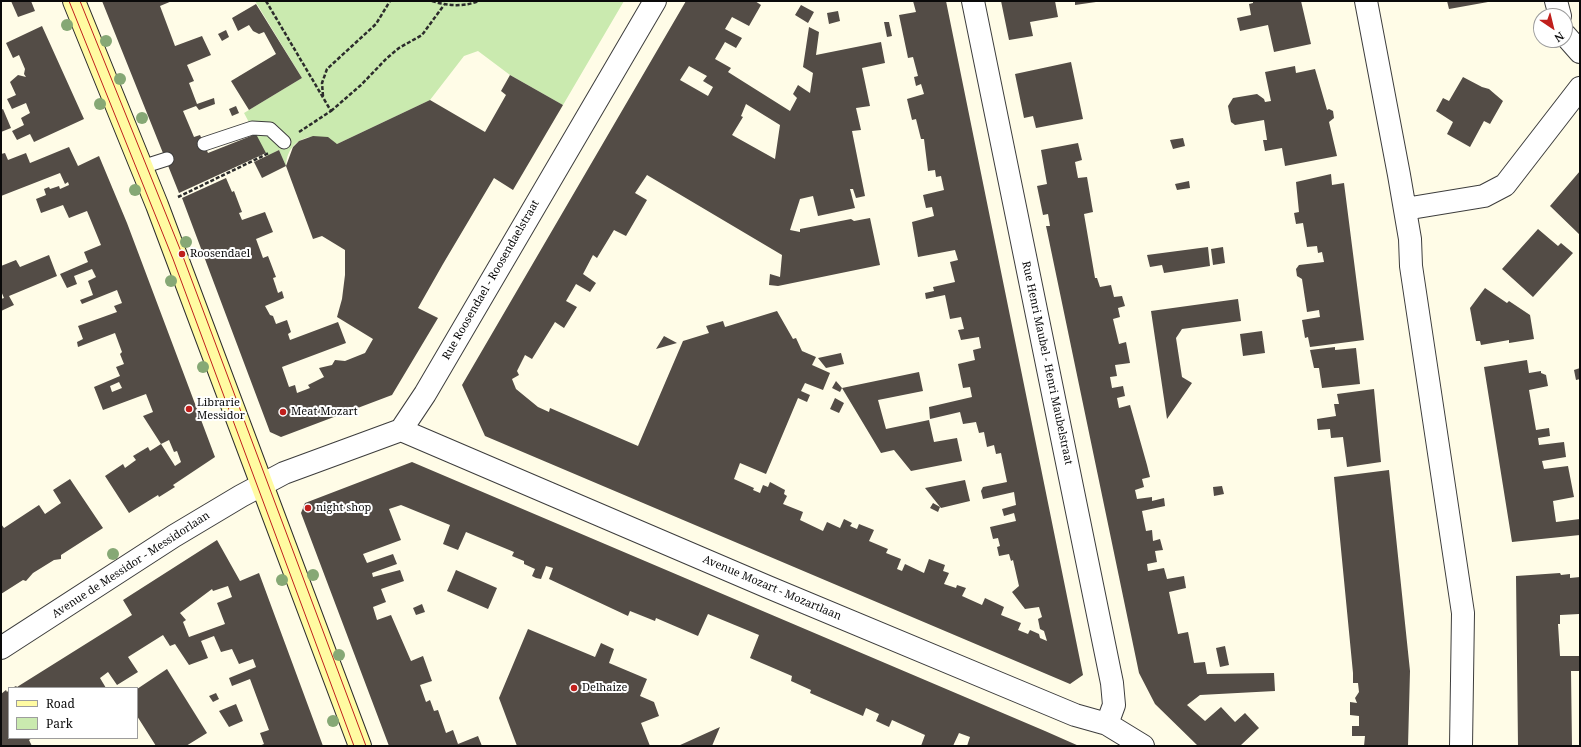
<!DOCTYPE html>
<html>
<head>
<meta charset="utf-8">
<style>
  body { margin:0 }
  #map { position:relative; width:1581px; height:747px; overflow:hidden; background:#fffce7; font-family:"Noto Serif",serif }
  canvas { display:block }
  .frame { position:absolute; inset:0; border:2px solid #0a0a0a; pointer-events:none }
  .legend { position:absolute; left:8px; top:687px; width:130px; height:52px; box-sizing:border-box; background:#fff; border:1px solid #9d9d9d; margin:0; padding:5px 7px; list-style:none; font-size:12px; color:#0a0a0a }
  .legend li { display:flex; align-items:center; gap:8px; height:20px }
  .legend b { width:20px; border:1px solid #9d9d9d }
  .north { position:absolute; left:1533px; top:8px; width:40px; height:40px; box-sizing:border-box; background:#fff; border:1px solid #9d9d9d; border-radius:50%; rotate:145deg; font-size:11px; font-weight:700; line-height:16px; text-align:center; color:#0a0a0a }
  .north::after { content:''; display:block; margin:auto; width:14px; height:18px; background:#c01f1c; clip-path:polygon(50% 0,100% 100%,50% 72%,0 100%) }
</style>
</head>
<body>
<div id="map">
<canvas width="1581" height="747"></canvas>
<div class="frame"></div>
<ul class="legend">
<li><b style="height:5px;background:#fffba2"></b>Road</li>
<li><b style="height:11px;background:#caeaaf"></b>Park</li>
</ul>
<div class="north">N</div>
</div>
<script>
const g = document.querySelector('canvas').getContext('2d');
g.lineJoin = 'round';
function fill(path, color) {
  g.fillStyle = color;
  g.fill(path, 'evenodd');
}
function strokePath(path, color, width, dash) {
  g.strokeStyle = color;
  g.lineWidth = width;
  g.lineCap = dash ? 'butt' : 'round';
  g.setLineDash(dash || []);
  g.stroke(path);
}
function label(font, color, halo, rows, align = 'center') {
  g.font = font + ' "Noto Serif",serif';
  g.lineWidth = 4;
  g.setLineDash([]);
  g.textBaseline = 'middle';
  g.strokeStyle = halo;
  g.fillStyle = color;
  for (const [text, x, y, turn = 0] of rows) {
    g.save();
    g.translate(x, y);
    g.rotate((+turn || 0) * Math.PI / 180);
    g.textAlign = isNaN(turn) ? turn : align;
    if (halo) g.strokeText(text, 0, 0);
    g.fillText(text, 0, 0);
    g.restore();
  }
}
fill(new Path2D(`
  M255,1H624L563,105L510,75L478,51L464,56L430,100L337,144C315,129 287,138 286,166L279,150L267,156L244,113L302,78Z`), '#caeaaf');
fill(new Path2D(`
  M11,1H31L35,11L18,17Z
  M102,1H172L160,6L175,46L202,36L211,55L187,65L194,81L189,83L197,104L214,98L215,104L199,110L196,106L183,111L194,137L200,135L208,153L256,134L266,153L179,193Z
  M686,1H755L761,5L749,26L732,17L725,29L742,38L736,48L725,42L715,59L731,68L728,72L790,111L797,98L793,94L798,85L810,93L813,73L803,67L809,27L819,32L816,55L881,42L885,63L862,68L870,106L856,108L861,130L852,131L865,196L856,198L853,189H850L855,208L818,216L813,196L800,199L790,230L800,232V229L851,219L854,221L870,218L880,265L778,286L769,285L770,274L780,277L782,255L647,175L635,193L647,200L626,236L614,230L597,258L593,255L583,274L596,283L590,292L576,284L566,301L577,307L564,328L555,322L532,359L525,355L517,371L519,375L512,379L516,389L538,407L549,412L550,408L638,446L683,341L709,333L706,326L723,321L725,327L777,311L793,339L796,338L802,351L816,357L812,365L830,373L823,390L805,383L801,391L810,395L807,402L798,398L766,474L740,463L734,479L754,488L753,490L760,493L763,485L768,487L770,482L785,490L784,494L787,496L783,504L803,512L800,520L823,531L827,522L840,528L844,519L852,523L850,526L857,529L859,524L874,530L869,541L888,549L886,553L901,559L897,569L902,571L905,564L924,573L929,559L945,565L943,571L949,573L944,584L956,588L957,585L966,588L962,596L982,605L985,598L1004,607L1001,615L1021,623L1018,630L1028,634L1030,630L1039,634L1040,638L1047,641L1044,631L1040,629L1038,619L1042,617L1039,607L1025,609L1012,592L1019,586L1013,560L1011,561L1009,554L999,556L997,547L1000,546L998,538L993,539L990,527L1016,521L1014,513L1004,516L1002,509L1016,505L1014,492L983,499L981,491L983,487L1007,482L1001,453L996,454L994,445L987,447L984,432L979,433L976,422L963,424L960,412L930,419L929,407L972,397L970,387L963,388L958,364L975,360L973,350L981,348L979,337L961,340L958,330L964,329L961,317L950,319L945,295L926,299L925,293L934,291L933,287L955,282L950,262L958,260L955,250L918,257L912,222L934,216L932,207L926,208L923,195L944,190L941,176L936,177L935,170L928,171L924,139H921L916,119L912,120L907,99L924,94L921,84L916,86L914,77L918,76L913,57L908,58L899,15L916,12L913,1H946L1083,675L1070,684L485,436L462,385ZM689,66L707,76L703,81L713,87L708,96L680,80ZM746,104L780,125L775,159L732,135L743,117L741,116Z
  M1001,1H1055L1058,17L1030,22L1033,36L1009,40Z
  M1075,1H1096V2L1075,5Z
  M1253,1H1301L1311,44L1274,52L1268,25L1240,31L1237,18L1251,15L1249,4L1253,3Z
  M1447,1H1488V2L1449,9Z
  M256,4L302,78L249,110L231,81L276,54L264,32L259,34L253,31L249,25L238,31L232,18Z
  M801,5L814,12L808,23L795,15Z
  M838,11L840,21L829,24L827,13Z
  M884,22H889L892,36L887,37Z
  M42,26L84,119L34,142L30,134L17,140L12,131L24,125L21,118L30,113L26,103L12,109L7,99L16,95L10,82L18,75L26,77L24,74L25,69L19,55L13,58L6,43Z
  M226,30L229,37L222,41L218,34Z
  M1071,62L1083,119L1036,128L1033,116L1024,118L1015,74Z
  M1295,66L1296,73L1315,69L1327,110L1329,109L1333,111L1334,118L1329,122L1337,156L1285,166L1282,148L1265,151L1263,140H1267L1264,120L1235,125L1231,122L1228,106L1233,98L1257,94L1264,99L1265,102L1271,101L1265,72Z
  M510,75L563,105L513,190L494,178L443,264L418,308L438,318L392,395L281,437L270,432L182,198L226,178L232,192L234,191L242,212L239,213L242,220L265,212L273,232L256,239L263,258L268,256L276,277L273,278L278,293L282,291L284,298L265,306L270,315L273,316L276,324L287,320L291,332L288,334L290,340L338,322L346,343L282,367L289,387L295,385L297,393L310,388L308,385L324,377L319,368L332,365L335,360L345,361L365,353L373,339L337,317L342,299L345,275V250L322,236L313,239L286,166L293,147L299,141L313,136L328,137L337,144L430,100L485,132L506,95L501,91Z
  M1463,77L1482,87L1489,89L1503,101L1490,124L1484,121L1470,147L1447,134L1453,122L1436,111L1443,98L1449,101Z
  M236,106L239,113L232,116L229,109Z
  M3,109L11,128L1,132V110Z
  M1183,138L1185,146L1173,149L1170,140Z
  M1078,143L1082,160L1075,162L1078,178L1087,177L1093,212L1084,214L1095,278H1097L1100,287L1111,285L1114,297L1122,296L1125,306L1118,308L1120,317L1113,319L1119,344L1126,342L1130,363L1115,365L1117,376L1110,377L1112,388L1123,386L1125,396L1117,398L1119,408L1130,405L1147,465L1150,477L1142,479L1144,487L1135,490L1137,499L1152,497V501L1164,498L1165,506L1142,511L1146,531L1152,530L1153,541L1160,539L1163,550L1155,551L1157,562L1147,564L1148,571L1164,568L1167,579L1184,576L1186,588L1169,592L1178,634L1188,632L1194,663L1205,662L1207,674L1274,673L1275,691L1200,695L1187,705L1205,721L1221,707L1235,722L1245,713L1259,728L1240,746H1198L1155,704L1139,673L1046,226H1050L1048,214L1043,215L1037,186L1047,184L1041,150Z
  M69,147L78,166L99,156L127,223L215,457L173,485L175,487L159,497L158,495L129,513L105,476L123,464L125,468L136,460L133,456L148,447L150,451L161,444L175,466L181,462L177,451L174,452L169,440L161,444L143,416L153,412L146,394L103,410L94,387L120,376L116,367L124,364L120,354L122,352L115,333L78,347L77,342L83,339L78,326L117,312L114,306L122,303L117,290L82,304L80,300L93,295L88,281L96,277L92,269L74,276L77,284L67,288L60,274L88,262L84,252L101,245L87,211L69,218L63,205L41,213L36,199L46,195L44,189L49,187L50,189L59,186L60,189L69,185L68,182L65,184L60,173L1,196V154L5,153L8,160L26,153L30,163ZM119,382L122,388L112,392L110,386Z
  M279,150L286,166L262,178L254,162Z
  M1580,171V235L1550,206Z
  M1331,174L1332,185L1344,183L1364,340L1310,347L1308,337L1305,338L1302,320L1320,317L1319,310L1307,312L1302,279L1297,276L1296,269L1299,265L1324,262L1322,252L1318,253L1317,246L1307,247L1303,223L1296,224L1294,213L1299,212L1296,182Z
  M1189,181L1190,188L1177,190L1175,184Z
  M1538,229L1558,246L1561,243L1573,253L1533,297L1502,269Z
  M1208,247L1210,266L1164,273L1162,265L1150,267L1147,255Z
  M1223,247L1225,263L1213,265L1211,249Z
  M49,255L57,276L9,296L14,305L1,311V299L4,298L1,291V266L16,260L20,267Z
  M1485,288L1507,303L1509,301L1530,315L1534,339L1509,343V340L1481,345L1480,341H1476L1470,308Z
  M1238,299L1241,321L1182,329L1176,338L1182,377L1192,383L1167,419L1151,311Z
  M1262,331L1265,353L1243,356L1240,334Z
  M664,336L677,343L656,349Z
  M1335,347V350L1356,348L1360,384L1322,388L1319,368H1314L1310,350Z
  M841,353L844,364L826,368L818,358Z
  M1527,360L1529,373L1541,371V373L1546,375L1548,386L1529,390L1536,430L1549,428L1550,436L1538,438L1539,445L1564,442L1566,457L1542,461L1544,469L1568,466L1574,497L1553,501L1556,522L1580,519V535L1512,542L1484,367Z
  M1580,368V379L1576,380L1574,370Z
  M919,372L923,391L878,400L886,429L929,420L934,442L957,438L962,461L911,471L894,450L881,453L842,388Z
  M836,381L842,388L840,392L832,388Z
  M1374,389L1381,462L1347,467L1343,437L1331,438L1330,429L1318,430L1317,419L1336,416L1334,404H1339L1337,394Z
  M835,398L844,403L839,413L830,409Z
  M412,462L1045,731L1079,746H967L970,737L959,733L953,746H921L925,735L892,720L889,727L876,721L879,714L866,708L863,716L810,693L811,690L791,681L792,676L750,658L759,635L708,614L698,636L656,618L655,621L630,611L628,616L549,579L553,568L546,566L541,579L536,578L532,576L535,569L524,564V561L512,556L514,552L466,532L458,550L443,544L450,525L401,505L389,509L401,540L363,554L367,563L393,554L397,564L372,573L373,577L400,570L404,581L381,589L386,602L373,607L377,620L391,615L411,661L423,656L432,681L420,685L426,702L430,700L434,711L438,710L446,733L453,730L458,744L478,736L482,746H389L301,513L305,503Z
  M1389,470L1410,671L1408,746H1364L1365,736H1352V726H1359V716L1350,715V702L1357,703L1355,698L1359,692L1358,683H1353V673L1334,477Z
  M70,479L103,528L61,555V559L54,560L33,573L26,581L23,580L1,594V524L4,528L39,505L45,514L61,503L53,490Z
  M965,480L970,501L941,508L925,488Z
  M1222,486L1224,494L1214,496L1213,487Z
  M933,503L940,507L938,512L930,508Z
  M217,540L240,581L259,573L323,746H259L264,744L260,733L269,730L250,679L232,686L229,678L256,667L253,659L239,664L232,649L221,652L214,636L201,641L208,658L189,665L175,644L170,646L163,635L128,657L138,672L117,685L108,672L100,678L106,688H12L16,686L17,687L132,615L123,600ZM228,586L232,597L217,603L225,624L189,637L183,622L186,620L180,613L212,589L213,591Z
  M456,570L497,588L488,609L447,591Z
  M1560,573L1561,575L1570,574V578L1580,577L1579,614L1560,615V624H1558L1560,656H1580V671H1571L1572,746H1518L1516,576Z
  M422,604L425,612L416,615L413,608Z
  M528,629L595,657L601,643L614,649L609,663L647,679L640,696L654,702L659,716L641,723L650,746H517L499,698Z
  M1225,646L1229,665L1220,667L1216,648Z
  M167,669L207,733L186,746H156L137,716V689Z
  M6,690L7,692L9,690V738H32L29,740L32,746H1V694Z
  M216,693L219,699L213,702L209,696Z
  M236,704L243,721L229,727L219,711Z
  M720,727L712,746H678Z`), '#534c46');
const lane = new Path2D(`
  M204,144L252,128L270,129L284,142
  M142,167L167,159`);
const street = new Path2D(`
  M973,1L1112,683L1114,705L1107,724
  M1366,1L1399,175L1410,239L1411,266L1463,613L1461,746
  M1556,1L1560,16
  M1565,35L1580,52
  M1405,209L1484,196L1505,185L1580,88
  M401,430L768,587L1075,715L1107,724L1143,746
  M1,648L174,536L241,496L284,473L401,430L425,394L655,1`);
const secondary = new Path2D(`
  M74,1L157,205L360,746`);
strokePath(lane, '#3d3d3d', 15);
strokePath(street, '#3d3d3d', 24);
strokePath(secondary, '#2c2c2c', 24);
strokePath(new Path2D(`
  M266,1L331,111L299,132
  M432,1C447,6 464,7 479,1
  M323,96L322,83L327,69L376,24L390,1
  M331,111L361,85L387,58L399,48L422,35L444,5
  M178,197L269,153`), '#2c2c2c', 2.5, [4, 2]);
strokePath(lane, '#fff', 13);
strokePath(street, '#fff', 22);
strokePath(secondary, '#fffba2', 22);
strokePath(new Path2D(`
  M69,1L173,259L354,746
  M80,1L182,254L366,746`), '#c01f1c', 1);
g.fillStyle = '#86a875';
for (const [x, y] of [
  [67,25],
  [106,41],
  [120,79],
  [100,104],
  [142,118],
  [135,190],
  [186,242],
  [171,281],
  [203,367],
  [113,554],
  [313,575],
  [282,580],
  [339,655],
  [333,721]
]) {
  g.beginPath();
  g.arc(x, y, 6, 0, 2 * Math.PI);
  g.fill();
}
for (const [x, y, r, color] of [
  [182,254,4,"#c01f1c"],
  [189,409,4,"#c01f1c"],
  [283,412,4,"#c01f1c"],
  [308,508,4,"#c01f1c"],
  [574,688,4,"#c01f1c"]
]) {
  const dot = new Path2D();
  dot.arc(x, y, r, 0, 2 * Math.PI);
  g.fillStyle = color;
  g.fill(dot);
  strokePath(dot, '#fff', 1.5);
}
label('11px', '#0a0a0a', '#fff', [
  ["Roosendael",190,254],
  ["Librarie",197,403],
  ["Messidor",197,416],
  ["Meat Mozart",291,412],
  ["night shop",316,508],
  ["Delhaize",582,688]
], 'left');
label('11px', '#0a0a0a', '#fff', [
  ["Rue Roosendael - Roosendaelstraat",491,280,-60],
  ["Rue Henri Maubel - Henri Maubelstraat",1047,363,78],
  ["Avenue de Messidor - Messidorlaan",131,565,-33],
  ["Avenue Mozart - Mozartlaan",772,588,23]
]);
</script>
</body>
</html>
